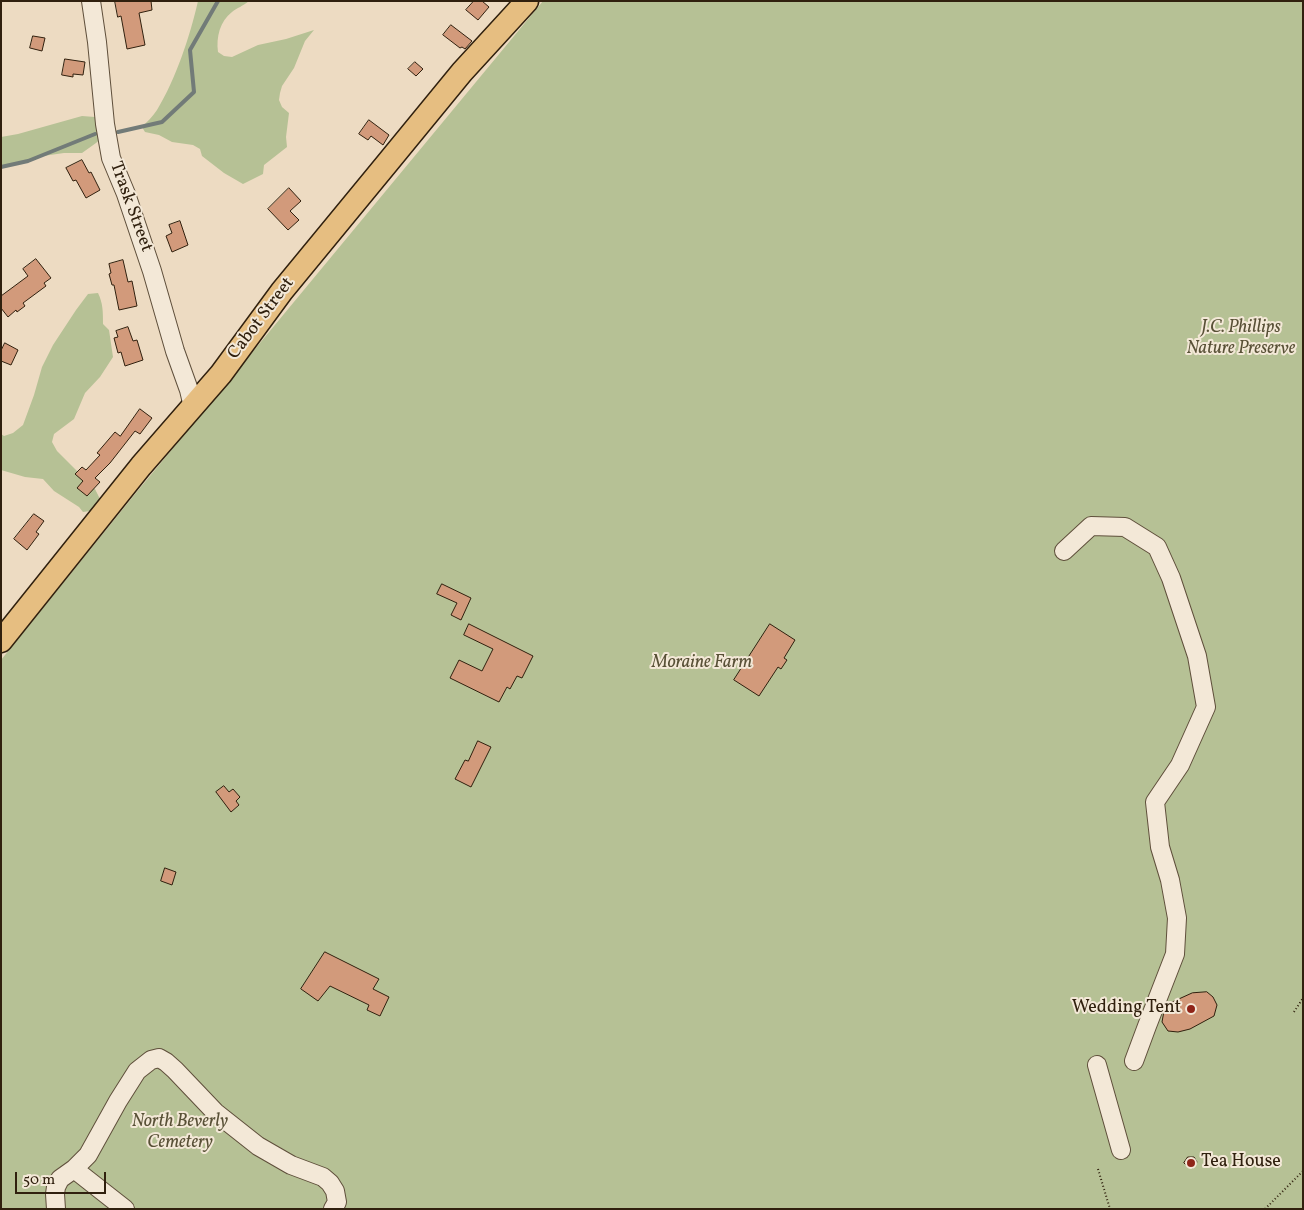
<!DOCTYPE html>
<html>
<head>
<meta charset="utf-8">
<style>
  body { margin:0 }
  #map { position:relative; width:1304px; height:1210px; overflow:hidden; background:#eddbc2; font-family:Vollkorn,serif }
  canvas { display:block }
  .frame { position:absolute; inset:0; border:2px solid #30200e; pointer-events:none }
  .scale { position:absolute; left:15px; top:1172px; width:91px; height:22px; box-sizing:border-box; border:2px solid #30200e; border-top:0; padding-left:6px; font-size:15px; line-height:18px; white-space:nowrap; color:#30200e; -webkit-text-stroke:4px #f3e8d7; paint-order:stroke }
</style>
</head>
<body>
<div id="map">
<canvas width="1304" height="1210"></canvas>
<div class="frame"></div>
<div class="scale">50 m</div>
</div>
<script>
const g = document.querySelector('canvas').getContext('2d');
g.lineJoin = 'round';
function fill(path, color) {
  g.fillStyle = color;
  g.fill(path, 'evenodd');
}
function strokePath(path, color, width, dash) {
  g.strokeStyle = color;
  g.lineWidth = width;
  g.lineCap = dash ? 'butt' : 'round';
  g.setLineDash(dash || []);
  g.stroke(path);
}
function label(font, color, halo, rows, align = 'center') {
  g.font = font + ' Vollkorn,serif';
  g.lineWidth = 4;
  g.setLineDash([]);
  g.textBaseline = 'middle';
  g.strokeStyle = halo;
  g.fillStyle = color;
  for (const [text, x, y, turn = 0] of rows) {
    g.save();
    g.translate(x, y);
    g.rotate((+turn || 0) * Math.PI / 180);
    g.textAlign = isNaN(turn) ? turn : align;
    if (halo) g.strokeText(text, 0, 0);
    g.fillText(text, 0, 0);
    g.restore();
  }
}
fill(new Path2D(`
  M198,1H249C243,6 237,8 232,12C220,21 216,37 218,52L224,56L232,57L258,45L286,39L314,30L305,41L294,68L282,86L280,93L279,100L282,107L289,113L286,137L287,147L264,165L263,174L243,184L224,173L202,156L200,149L193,145L172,142L159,135L145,132L142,127C147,122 153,116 157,110C176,79 190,36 198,1Z
  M543,1H1303V1209H1V660L135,494Z
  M82,116L95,117L102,119L106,134L96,143L82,153H64L43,156L1,166V137L18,134Z
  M98,293C103,303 103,312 103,324L109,330L113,357L100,377L85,393L74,419L54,434L52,442L57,451L95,489L101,501L99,507L90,511L83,512L79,507L54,491L43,479L25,477L1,470V434L4,436L13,433L23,425L34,395L42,367L53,345L76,310L88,294Z`), '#b6c195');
strokePath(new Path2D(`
  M118,132L162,122L194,92L190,50L218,1
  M1,167L28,161L95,134`), '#727b78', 4);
const building = new Path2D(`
  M115,1H151L152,10L139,13L145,45L127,49L121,16L118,17Z
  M474,1H482L489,7L478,20L466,10Z
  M451,25L472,41L465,49L462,47L460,48L443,35Z
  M33,36L45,38L42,51L30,48Z
  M65,59L85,62L83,75L73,74V77L62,75Z
  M415,62L423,69L416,76L408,69Z
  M369,120L389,135L383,145L371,136L368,140L359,134Z
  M82,160L89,173L91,172L100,190L86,198L76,180L73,181L66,168Z
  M289,188L301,201L290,211L299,220L288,230L268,209Z
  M180,221L188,245L172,252L166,236L172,233L169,225Z
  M36,259L51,278L44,283L46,286L23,303L25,306L17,312L16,310L8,317L1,308V296L28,276L23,269Z
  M123,260L128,282L132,281L137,306L119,310L114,285H112L109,274L111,273L109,264Z
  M128,327L133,341L137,340L143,360L125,366L121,352L118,353L114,338L118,337L116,331Z
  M5,343L18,350L11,365L1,361V351Z
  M140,409L152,418L140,434L135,431L110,463L95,478L100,482L87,496L77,488L83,481L75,474L82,467L86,470L100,455L97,453L115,432L120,436Z
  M34,514L44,521L36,532L39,534L27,550L14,539Z
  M442,584L471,598L461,620L451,615L457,603L437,594Z
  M469,624L533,656L522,678L517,676L510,689L507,687L499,702L450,678L459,660L482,671L493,649L464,635Z
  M770,624L795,640L784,658L787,660L781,669L778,667L759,696L734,680Z
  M478,741L491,747L471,787L455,779L465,760L468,761Z
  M224,786L229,792L233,789L240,797L236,801L239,805L231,812L216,792Z
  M165,868L176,872L172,885L161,881Z
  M325,952L379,979L373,989L389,997L380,1016L367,1010L369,1005L330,986L318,1001L301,989Z
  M1207,992L1213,997L1217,1005L1214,1016L1190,1029L1178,1032L1168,1031L1162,1022L1164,1011L1170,1003L1192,993Z
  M1188,1157H1194L1197,1162L1193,1168L1188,1167L1184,1163Z`);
fill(building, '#d29a7b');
strokePath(building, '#30200e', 1);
const minor = new Path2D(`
  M91,1L97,42L105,124L111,158L126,194L152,271L175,351L189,390L193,407
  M1064,551L1091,526L1125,527L1157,547L1171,578L1197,656L1206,707L1180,765L1155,802L1160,847L1170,880L1177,918L1175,954L1147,1026L1134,1061
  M1097,1065L1121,1150
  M74,1169L125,1209
  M56,1209L55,1194L56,1187L60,1179L74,1169L88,1155L118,1101L137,1071L151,1060L159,1058L166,1062L175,1070L215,1112L258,1146L291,1165L323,1177L330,1183L335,1191L337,1202L333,1209`);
const major = new Path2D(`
  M1,641L141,466L221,374L282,291L389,161L462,72L527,1`);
strokePath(minor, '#5f4f3b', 20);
strokePath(major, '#30200e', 25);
strokePath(new Path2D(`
  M1294,1012L1303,998
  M1098,1169L1110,1209
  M1265,1209L1303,1171`), '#30200e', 2, [1, 2.5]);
strokePath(minor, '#f3e8d7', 18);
strokePath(major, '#e6be81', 22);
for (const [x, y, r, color] of [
  [1191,1009,5,"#8f2418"],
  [1191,1163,5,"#8f2418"]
]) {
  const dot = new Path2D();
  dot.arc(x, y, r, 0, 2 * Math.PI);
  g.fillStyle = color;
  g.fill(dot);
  strokePath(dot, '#f3e8d7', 2);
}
label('18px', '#30200e', '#f3e8d7', [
  ["Trask Street",130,207,70],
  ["Cabot Street",262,319,-53]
]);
label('italic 18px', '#585036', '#f3e8d7', [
  ["J.C. Phillips",1241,329],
  ["Nature Preserve",1241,350],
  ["Moraine Farm",702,664],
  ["North Beverly",180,1123],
  ["Cemetery",180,1144]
]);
label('18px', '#30200e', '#f3e8d7', [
  ["Wedding Tent",1181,1009],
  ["Tea House",1201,1163,"left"]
], 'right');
</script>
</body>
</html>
